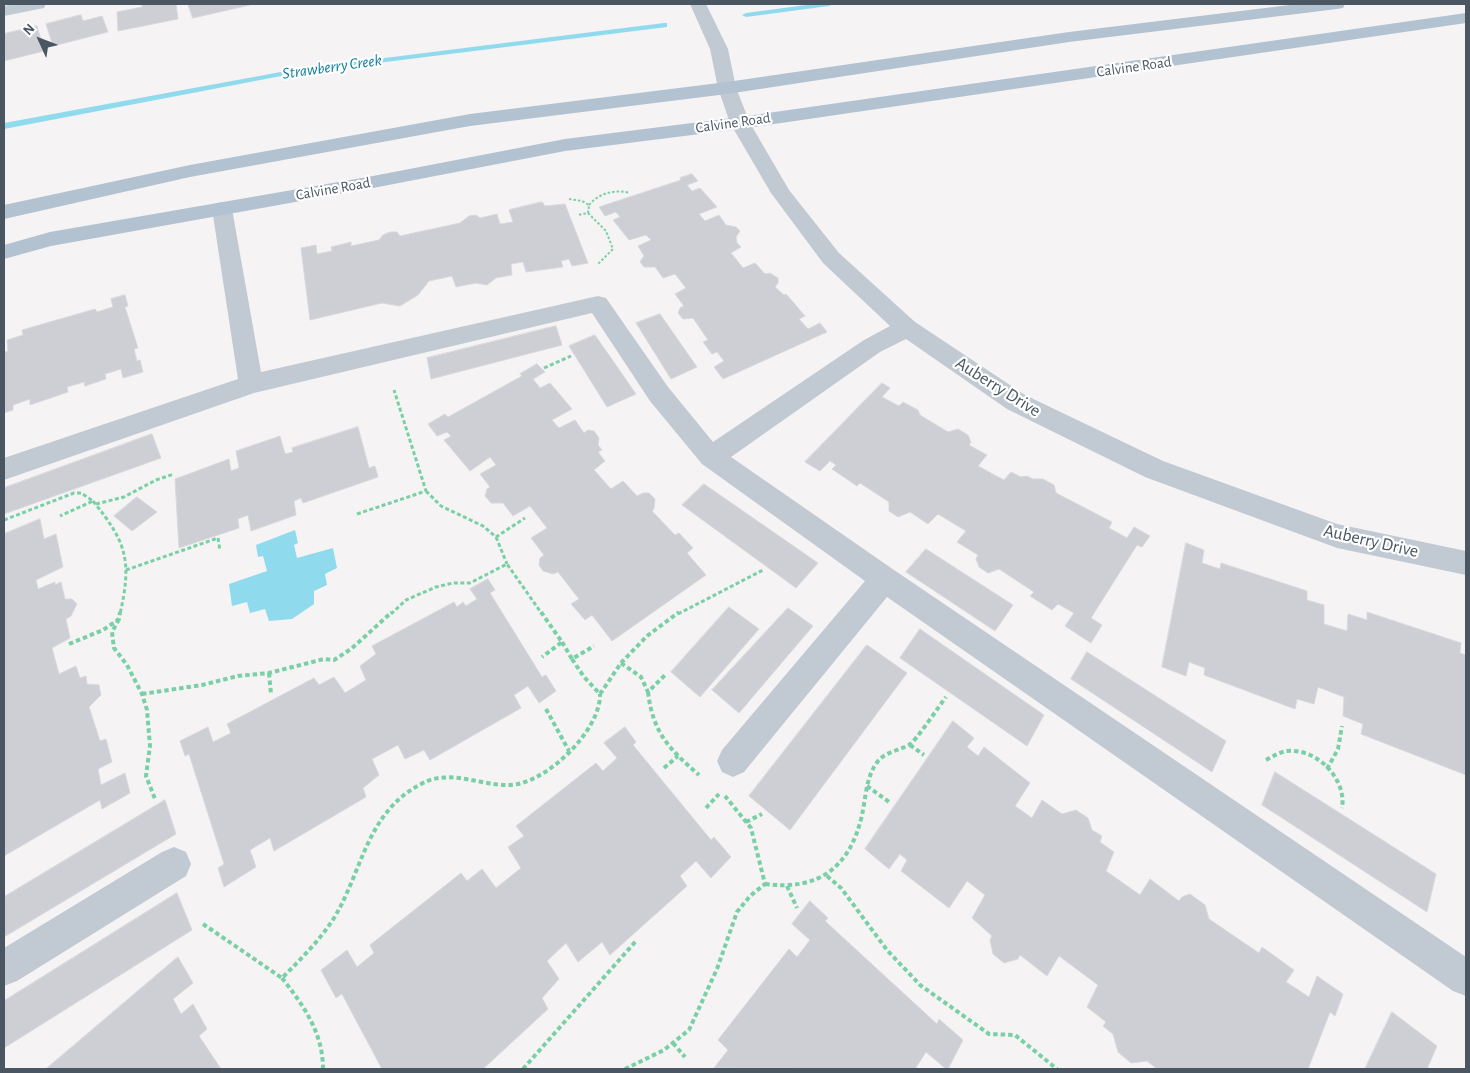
<!DOCTYPE html>
<html>
<head>
<meta charset="utf-8">
<style>
  body { margin:0 }
  #map { position:relative; width:1470px; height:1073px; overflow:hidden; background:#f5f3f3; font-family:"Alegreya Sans",sans-serif }
  canvas { display:block }
  .frame { position:absolute; inset:0; border:5px solid #4a5661; pointer-events:none }
  .north { position:absolute; left:15px; top:15px; width:50px; height:50px; -webkit-text-stroke:4px #fff; paint-order:stroke; rotate:313deg; font-size:14px; font-weight:700; line-height:20px; text-align:center; color:#4a5661 }
  .north::after { content:''; display:block; margin:auto; width:18px; height:22px; background:#4a5661; clip-path:polygon(50% 0,100% 100%,50% 72%,0 100%) }
</style>
</head>
<body>
<div id="map">
<canvas width="1470" height="1073"></canvas>
<div class="frame"></div>
<div class="north">N</div>
</div>
<script>
const g = document.querySelector('canvas').getContext('2d');
g.lineJoin = 'round';
function fill(path, color) {
  g.fillStyle = color;
  g.fill(path, 'evenodd');
}
function strokePath(path, color, width, dash) {
  g.strokeStyle = color;
  g.lineWidth = width;
  g.lineCap = dash ? 'butt' : 'round';
  g.setLineDash(dash || []);
  g.stroke(path);
}
function label(font, color, halo, rows, align = 'center') {
  g.font = font + ' "Alegreya Sans",sans-serif';
  g.lineWidth = 4.5;
  g.setLineDash([]);
  g.textBaseline = 'middle';
  g.strokeStyle = halo;
  g.fillStyle = color;
  for (const [text, x, y, turn = 0] of rows) {
    g.save();
    g.translate(x, y);
    g.rotate((+turn || 0) * Math.PI / 180);
    g.textAlign = isNaN(turn) ? turn : align;
    if (halo) g.strokeText(text, 0, 0);
    g.fillText(text, 0, 0);
    g.restore();
  }
}
fill(new Path2D(`
  M295,530L298,543L294,545L297,558L333,548L337,568L325,574L327,585L314,591V604L292,619L269,621L265,609L250,613L247,602L232,606L229,584L267,571L263,556L258,557L256,545Z`), '#90daee');
fill(new Path2D(`
  M814,4H833L829,6L746,17L742,15L746,13Z
  M664,23H667V27L297,73L4,129V123L297,69Z`), '#90daee');
const building = new Path2D(`
  M142,4H176L178,19L118,31L117,12L142,7Z
  M188,4H249L250,5L193,18Z
  M81,15L83,21L102,16L108,32L53,46L46,24Z
  M37,26L44,51L4,61V34Z
  M692,174L698,181L687,185L692,191L700,188L717,207L699,214L705,221L719,215L726,225L736,227L740,231L736,237L737,243L741,247L731,253L743,268L755,263L765,274L770,273L778,278V283L775,287L784,295L786,294L805,316L799,319L808,329L820,323L827,332L723,379L714,367L724,361L717,352L712,354L703,342L708,340L693,318L683,319L678,313L680,308L684,306L675,294L686,288L675,274L663,278L655,267H644L640,262L644,256L638,246L651,240L646,235L629,240L613,220L620,217L616,212L605,216L599,207L681,180L680,178Z
  M542,202L545,206L565,204L588,263L572,266L569,259L561,261L563,267L526,272L523,262L511,264L512,275L496,278L487,285L476,283L456,287L452,276L429,281L418,295L400,306L382,303L310,320L301,248L316,245L317,254L332,251L331,247L351,242V246L379,240L383,235L390,232H397L400,236L460,223L469,216L476,215L480,218L497,214L500,224L513,222L509,210Z
  M125,295L128,306L125,307L138,348L134,349L137,361L140,360L143,372L123,378L121,369L105,374L106,379L85,386L84,382L67,387L68,392L30,405V399L13,405V410L4,413V352L8,351L7,340L23,335L22,330L95,309L97,312L113,307L111,299Z
  M660,314L697,367L671,379L636,323Z
  M556,326L562,345L431,379L427,358Z
  M595,335L636,394L607,407L569,346Z
  M537,364L545,372L533,379L540,388L550,383L572,409L552,420L559,428L575,420L584,433L588,430L594,431L599,438L598,445L602,450L598,452L605,461L594,470L611,489L623,481L637,496L643,493H649L655,499L654,509L652,511L675,535L679,533L693,548L687,553L706,575L612,641L592,615L585,620L571,604L579,599L558,572L553,574L543,571L539,565L540,558L544,555L531,538L547,528L530,506L513,516L503,503H491L485,496L487,489L490,487L480,474L496,465L490,457L470,471L444,440L451,436L447,432L437,436L428,424L445,414L448,417L522,376L520,374Z
  M882,383L890,388L882,397L899,406L903,402L918,410L920,415L948,432L958,429L968,435L971,442L969,445L987,455L978,466L1004,480L1011,472L1021,477L1027,476L1033,479H1043L1054,485L1056,493L1112,522L1109,528L1127,538L1134,527L1150,536L1142,547L1137,545L1091,618L1102,625L1091,643L1065,626L1074,613L1058,604L1052,610L1030,596L1034,592L999,569L988,573L979,567L976,559L978,555L957,542L966,531L938,514L928,524L910,512L898,517L889,511V502L860,483L857,486L832,469L836,465L830,461L820,471L805,462Z
  M358,427L369,468L375,466L378,477L303,503L301,498L294,501L296,515L251,531L248,515L238,519L239,528L179,548L175,479L229,459L231,471L239,468L236,451L280,436L285,454L293,452L292,448Z
  M152,434L161,458L4,514V488Z
  M704,484L818,563L796,588L682,505Z
  M137,497L157,512L132,531L114,516Z
  M40,519L44,539L56,534L63,567L36,580L38,589L55,582V585L61,582L65,599H72L77,604L71,616L66,619L70,638L52,648L59,674L76,666L80,678L86,676L87,684L99,685L101,695L89,707L100,741L106,739L112,762L98,769L101,785L125,773L130,793L102,809L100,800L4,856V534Z
  M1186,543L1204,550L1202,563L1220,569L1221,563L1307,591V600L1324,605V624L1347,631L1348,614L1367,620V612L1461,643L1460,653L1466,655V775L1361,734L1363,724L1343,716L1344,697L1318,687L1314,704L1297,699L1295,709L1204,675L1205,668L1189,662L1186,676L1162,667Z
  M926,549L1013,605L995,631L906,572Z
  M488,579L495,590L490,593L542,677L546,675L556,691L539,703L528,686L514,695L521,708L430,760L424,750L405,759L398,745L372,759L379,775L363,788L366,797L274,851L270,838L250,850L256,867L224,887L218,868L224,864L189,754L185,756L180,741L208,727L213,742L231,733L227,724L314,678L319,685L334,677L345,693L366,680L360,666L376,654L372,646L454,602L457,607L463,602L466,606L477,599L470,589Z
  M729,607L759,629L700,697L671,672Z
  M788,608L813,626L739,713L712,690Z
  M920,629L1044,715L1027,746L900,658Z
  M867,645L907,673L790,830L749,796Z
  M1087,652L1226,741L1212,772L1071,679Z
  M953,721L974,738L967,747L978,756L984,747L1030,783L1015,806L1032,818L1042,800L1062,814L1076,810L1088,818L1092,830L1102,836L1100,842L1114,852L1106,871L1140,895L1150,879L1179,901L1182,897L1190,894L1205,905L1209,919L1259,953L1262,947L1294,970L1286,982L1309,997L1317,976L1343,994L1335,1016L1330,1012L1308,1069H1157L1147,1061L1131,1063L1118,1052L1113,1034L1103,1026L1106,1022L1087,1007L1098,985L1059,956L1047,976L1020,955L1018,959L1004,963L993,954L990,940L992,936L972,918L985,895L967,881L949,908L901,871L907,860L900,854L889,869L865,849Z
  M625,727L636,742L633,745L711,840L714,837L731,857L711,878L696,861L680,876L687,886L610,955L602,942L578,962L566,943L547,961L559,979L542,998L548,1009L483,1069H382L342,994L336,998L321,970L347,950L357,967L374,953L370,945L461,873L467,881L482,869L496,888L521,868L508,847L524,836L516,826L596,763L603,771L617,758L604,743Z
  M1275,772L1436,874L1427,912L1262,805Z
  M165,800L176,834L4,937V897Z
  M177,893L192,930L4,1048V1001Z
  M810,901L828,918L825,921L937,1024L939,1019L963,1040L948,1069H946L926,1052L915,1069L714,1068L728,1050L718,1040L789,949L797,957L810,940L792,924Z
  M178,957L193,983L173,999L181,1014L193,1004L207,1029L199,1036L221,1069H46Z
  M1392,1012L1437,1046L1427,1069H1365Z`);
fill(building, '#cdcfd5');
strokePath(building, '#d7d9de', 1);
strokePath(new Path2D(`
  M569,199L582,201L589,205L588,213L577,215
  M589,205C599,193 615,189 630,193
  M588,213L606,231L613,249L598,264`), '#7ad0a6', 2, [2.5, 2]);
strokePath(new Path2D(`
  M544,368L571,356
  M426,491L441,506L483,526L496,537L525,518
  M93,501C127,543 132,561 120,614
  M96,504L124,497L156,480L174,474
  M357,514L426,491L394,390
  M4,520L74,493H81L93,501L60,516
  M496,537L507,564
  M126,570L218,538L220,551
  M391,614L406,600L436,587L453,583H470L507,564L542,614
  M678,614L763,570`), '#7ad0a6', 3, [4, 2.5]);
strokePath(new Path2D(`
  M541,612L562,642L542,657
  M119,619L112,632L114,648L127,665L142,694L147,710L150,746L146,776L155,799
  M562,642L572,659L594,646
  M69,644L103,630L119,619L120,612
  M572,659L584,677L600,694L621,663L641,677L648,692L666,674
  M621,663L647,636L679,612
  M269,673L271,694
  M648,692C653,733 669,749 699,775
  M142,694L202,685L238,676L269,673L324,659L334,660L351,649L392,612
  M546,709L569,751
  M910,745L924,755
  M1266,760C1273,756 1280,752 1287,751C1317,748 1347,779 1342,808
  M664,768L678,756
  M1327,769L1338,749L1342,726
  M867,786L889,802
  M706,808L719,794
  M746,822L762,814
  M827,876L841,888L887,950L920,985L989,1034L1015,1035L1057,1069
  M765,884C818,891 850,868 862,815C866,797 866,776 878,761C887,751 898,751 909,745C916,741 939,706 946,697
  M787,886L797,908
  M203,924L282,978C301,959 320,940 334,918C363,870 366,813 421,784C450,768 480,786 510,785C546,784 601,730 600,694
  M282,978C304,1006 323,1033 323,1069
  M673,1043L685,1057
  M523,1069L636,941
  M625,1069L664,1050L689,1030L717,969L737,912L750,896L765,884L751,828L725,796`), '#7ad0a6', 4, [4.5, 3]);
fill(new Path2D(`
  M15,4H46L44,8L4,16V6Z
  M690,4H706L728,49L736,88L750,123L789,190L839,253L915,322L1025,395L1163,461L1337,524L1466,551V575L1337,548L1145,477L1007,409L906,339L880,352L731,457L894,570L1466,957V996L1453,991L887,597L744,772L733,777L722,772L717,761L722,750L865,581L702,464L650,401L592,313L254,393L4,480V458L238,379L212,209L215,204L222,202L229,204L232,209L261,372L598,296L606,298L668,387L713,442L864,340L890,326L823,263L771,193L730,123L718,88L710,49Z
  M174,847L186,852L191,864L186,876L17,981L4,986V948L162,852Z`), '#c1cad2');
fill(new Path2D(`
  M1298,4H1345L1343,8L1337,9L1069,42L727,94L470,126L190,177L4,219V205L190,165L470,114L727,82L1069,32Z
  M1466,13V23L740,129L565,151L373,188L51,246L4,259V245L50,232L373,176L565,139L740,117Z`), '#b3c2d1');
label('15px', '#4a5661', '#fff', [
  ["Calvine Road",1134,67,-8],
  ["Calvine Road",733,123,-8],
  ["Calvine Road",333,189,-10]
]);
label('italic 16px', '#0c7c9b', '#fff', [
  ["Strawberry Creek",332,67,-8]
]);
label('18px', '#4a5661', '#fff', [
  ["Auberry Drive",998,387,32],
  ["Auberry Drive",1371,541,13]
]);
</script>
</body>
</html>
